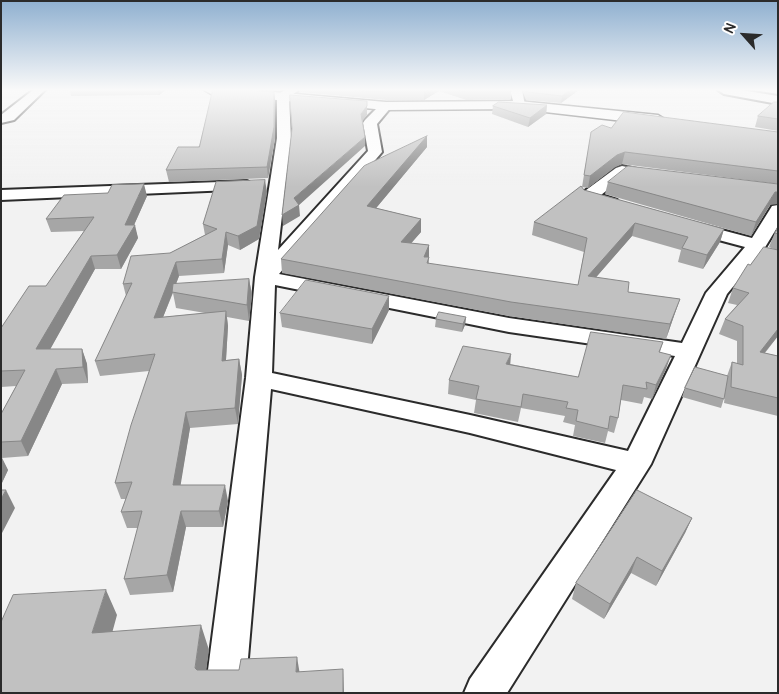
<!DOCTYPE html>
<html>
<head>
<meta charset="utf-8">
<style>
  body { margin:0 }
  #map { position:relative; width:779px; height:694px; overflow:hidden; background:#f2f2f2; font-family:Pangolin,sans-serif }
  canvas { display:block }
  .frame { position:absolute; inset:0; border:2px solid #2b2b2b; pointer-events:none }
  .north { position:absolute; left:719px; top:10px; width:50px; height:50px; -webkit-text-stroke:4px #fff; paint-order:stroke; rotate:296deg; font-size:14px; font-weight:700; line-height:20px; text-align:center; color:#2b2b2b }
  .north::after { content:''; display:block; margin:auto; width:18px; height:22px; background:#2b2b2b; clip-path:polygon(50% 0,100% 100%,50% 72%,0 100%) }
</style>
</head>
<body>
<div id="map">
<canvas width="779" height="694"></canvas>
<div class="frame"></div>
<div class="north">N</div>
</div>
<script>
const g = document.querySelector('canvas').getContext('2d');
g.lineJoin = 'round';
function strokePath(path, color, width, dash) {
  g.strokeStyle = color;
  g.lineWidth = width;
  g.lineCap = dash ? 'butt' : 'round';
  g.setLineDash(dash || []);
  g.stroke(path);
}
function fill(path, color) {
  g.fillStyle = color;
  g.fill(path, 'evenodd');
}
const street = new Path2D(`
  M33,90H45L14,120L1,123V115Z
  M285,90H299L289,97L291,138L278,250L368,151L363,123L365,120L382,103H390L392,106L377,124L382,152L279,274L509,318L682,343L706,293L745,247L685,231L682,227L685,223L691,222L752,238L772,206L778,205V226L764,249L727,294L651,464L507,693H464L470,679L616,470L470,433L271,389L245,693H205L246,378L255,277L277,138V95ZM275,285L509,332L675,356L628,451L470,415L272,373Z
  M510,90H522L525,105L523,108H515Z
  M718,90H741L778,96V104L724,94Z
  M622,166L642,170L644,173L636,178L625,176L601,195L617,200L620,204L617,208L611,209L582,201L580,197L582,193L616,168Z
  M247,181L255,186L253,189L1,200V190Z`);
const secondary = new Path2D(`
  M204,90H251L386,102L519,101L658,115L666,120L658,125L519,109L386,110L211,94Z`);
strokePath(street, '#2b2b2b', 4);
strokePath(secondary, '#2b2b2b', 3);
fill(street, '#fff');
fill(secondary, '#fff');
fill(new Path2D(`
  M70,90H166L159,95L71,96Z
  M252,90H282L280,91Z
  M299,90H511V99L466,100L439,91L424,100H386L299,92Z
  M522,90H579L561,103L526,100Z
  M274,92L275,102V138L268,178L169,182L166,170Z
  M778,102V131L755,127L758,116Z
  M547,105L546,114L528,127L492,114L493,106Z
  M611,128L778,132V184L622,164L615,167L588,188L582,187L591,132Z
  M427,136V147L376,208L421,219V232L411,243L429,245V264L578,285L584,252L532,235L534,222L584,190L724,229L720,242L703,269L678,262L681,250L632,236L596,277L628,292L680,299L675,313L666,339L509,316L282,273L281,259Z
  M608,182L770,205L751,236L605,194Z
  M267,192L259,239L240,250L228,245L224,273L179,276L176,284L249,279L252,295L249,321L227,317L228,326L226,360L239,359L242,375L238,424L190,428L180,485L228,501L223,527H186L173,592L130,595L124,579L138,528H127L121,512L126,499H121L115,483L149,371L100,376L95,361L126,296L123,284L170,253L205,235L203,224ZM173,293L176,308L205,313L163,317Z
  M147,196L134,225L138,238L121,269H95L50,349H82L87,364L88,383L62,384L28,456L2,458L8,470L1,485V414L16,386L1,387V328L46,286L84,231L51,232L46,219Z
  M778,225V336L765,353L778,356V416L724,403L725,395L721,408L682,397L685,388L727,376L732,362L737,364V341L719,334L725,319L737,305L728,303L733,288L750,265L776,250L769,247L771,242Z
  M389,310L372,344L282,327L280,313Z
  M466,317L465,325L462,332L435,327L436,319Z
  M663,342L660,352L666,369L652,399L644,397L642,404L621,400L618,418L614,433L608,431L605,443L573,436L575,425L563,422L565,416L521,408L518,422L474,413L476,400L448,394L449,380L510,364L578,377Z
  M692,518L685,533L656,586L631,573L604,619L572,599L576,583Z`), '#a6a6a6');
fill(new Path2D(`
  M158,90H166L159,95Z
  M428,90H439V91L424,100V92Z
  M570,90H579L561,103L562,96Z
  M274,92L275,102V138L268,178L267,167Z
  M547,105L546,114L528,127L530,118Z
  M367,106V115L361,123V114Z
  M427,136V147L367,219V206Z
  M365,137V146L298,206L299,205L300,216L283,226L282,215L294,198Z
  M625,152L622,164L615,167L588,188L590,176L617,155Z
  M265,180L267,192L259,239L240,250L238,236Z
  M144,184L147,196L130,234L135,225L138,238L121,269L117,255L125,225Z
  M775,192H778V204L770,205L751,236L756,222Z
  M421,219V232L401,255V242Z
  M635,223L632,236L585,290L588,276Z
  M724,229L720,242L703,269L707,255Z
  M226,232L228,245L224,273L222,259Z
  M429,245V259L424,257Z
  M91,256L95,269L42,364L36,349Z
  M176,262L179,276L157,333L154,318Z
  M249,279L252,295L249,321L247,305Z
  M389,296V310L372,344V329Z
  M680,299L675,313L666,339L670,324Z
  M226,311L228,326L225,376L222,361Z
  M466,317L465,325L462,332L463,324Z
  M778,329V336L753,367L760,352Z
  M82,349L87,364L88,383L83,367Z
  M511,354L510,368L506,364Z
  M671,355L666,369L652,399L656,385Z
  M239,359L242,375L238,424L235,408Z
  M56,369L62,384L28,456L21,441Z
  M186,412L190,428L178,501L173,485Z
  M1,456L8,470L1,485Z
  M225,485L228,501L223,527L219,511Z
  M6,490L15,508L1,535V499Z
  M181,511L186,527L173,592L167,575Z
  M692,518L685,533L656,586L662,571Z
  M637,557L631,573L604,619L610,604Z
  M106,590L117,615L105,659L92,633Z
  M201,625L209,650L203,693L195,668Z
  M297,657L301,681L296,672Z
  M343,669L344,693H343Z`), '#878787');
const building = new Path2D(`
  M213,90H244L274,92V127L267,167L166,170L178,147H199Z
  M352,90H428L424,92H386Z
  M459,90H511V92H467Z
  M526,90H570L562,96L527,92Z
  M290,95L367,101V106L361,114L365,137L294,198L299,205L282,215L292,129Z
  M499,102L547,105L530,118L493,106Z
  M774,102H778V119L758,116Z
  M624,112L778,132V171L625,152L617,155L590,176L584,175L591,132L602,125L611,128Z
  M427,136L367,206L421,219L401,242L429,245L424,257H429L427,263L578,285L587,238L534,222L581,186L584,190L724,229L707,255L682,248L688,237L635,223L588,276L629,282L628,292L680,299L670,324L511,302L281,259L364,166Z
  M628,166L778,184V192H775L756,222L608,182Z
  M265,180L257,226L238,236L226,232L222,259L176,262L154,318L226,311L222,361L239,359L235,408L186,412L173,485H225L219,511H181L167,575L124,579L142,511L121,512L132,482L115,483L131,425L155,354L95,361L132,283L123,284L131,256L170,253L217,229L203,224L216,182Z
  M144,184L125,225H135L117,255L91,256L36,349H82L83,367L56,369L21,441L1,442V414L25,370L1,371V328L29,286H46L94,217L46,219L64,195L108,193L112,185Z
  M778,229V234L775,233Z
  M764,247L778,250V329L760,352L778,356V398L731,387L732,362L743,365V326L725,319L749,293L733,288L748,264L750,265Z
  M249,279L247,305L172,292L173,284Z
  M306,280L389,296L372,329L280,313Z
  M439,312L466,317L463,324L436,319Z
  M591,332L663,342L659,352L671,355L656,385L646,382L647,389L623,385L618,418L610,416L608,429L576,421L578,410L566,408L568,402L523,394L521,407L476,399L479,386L449,380L463,346L511,354L506,364L578,377Z
  M695,367L728,376L724,399L685,388Z
  M1,490H6L1,499Z
  M637,490L692,518L662,571L637,557L610,604L576,583Z
  M106,590L92,633L201,625L195,668L197,670H239L241,659L297,657L296,672L343,669V693H1V622L13,595Z`);
fill(building, '#c1c1c1');
strokePath(building, '#878787', 1);
const sky = g.createLinearGradient(0, 0, 0, 187);
sky.addColorStop(0, '#8fb0d0');
sky.addColorStop(0.48, '#f9f9f9');
sky.addColorStop(1, '#f9f9f900');
g.fillStyle = sky;
g.fillRect(0, 0, 779, 187);
</script>
</body>
</html>
